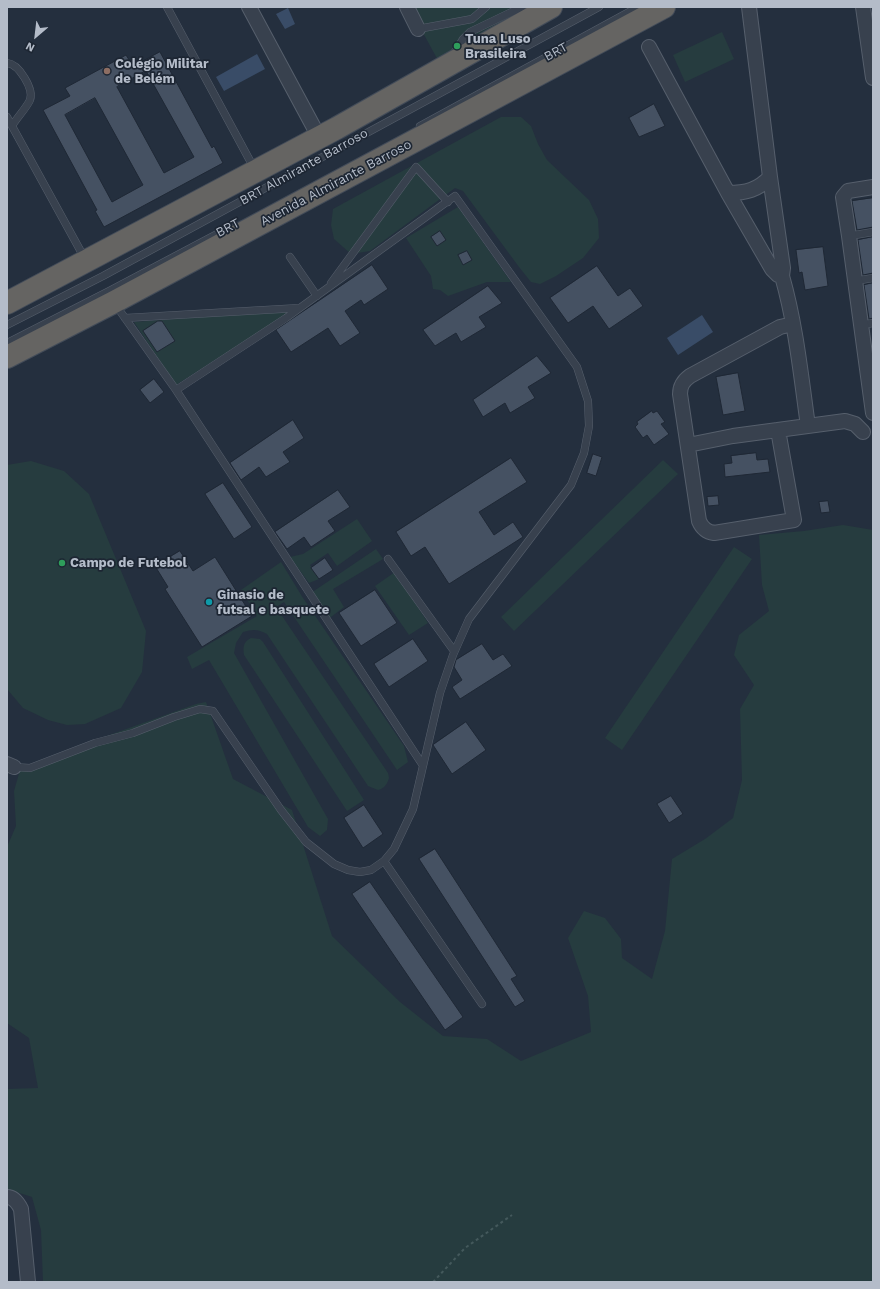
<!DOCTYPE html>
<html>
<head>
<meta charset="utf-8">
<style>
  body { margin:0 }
  #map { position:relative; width:880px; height:1289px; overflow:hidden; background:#242f3e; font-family:"Work Sans",sans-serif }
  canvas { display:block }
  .frame { position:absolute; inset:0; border:8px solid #b4bcc9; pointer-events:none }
  .north { position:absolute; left:16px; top:16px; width:40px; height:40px; -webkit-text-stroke:3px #1d2633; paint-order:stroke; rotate:208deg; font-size:11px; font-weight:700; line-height:16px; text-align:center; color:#b4bcc9 }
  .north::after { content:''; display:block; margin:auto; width:14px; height:18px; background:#b4bcc9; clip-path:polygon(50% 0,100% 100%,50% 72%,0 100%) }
</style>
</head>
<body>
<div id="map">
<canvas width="880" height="1289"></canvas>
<div class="frame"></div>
<div class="north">N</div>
</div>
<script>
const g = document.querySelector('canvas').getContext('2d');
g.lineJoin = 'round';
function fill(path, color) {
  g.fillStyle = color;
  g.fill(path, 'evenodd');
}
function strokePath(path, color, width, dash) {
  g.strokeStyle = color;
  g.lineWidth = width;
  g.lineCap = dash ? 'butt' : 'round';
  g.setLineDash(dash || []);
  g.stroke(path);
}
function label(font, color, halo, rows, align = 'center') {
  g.font = font + ' "Work Sans",sans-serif';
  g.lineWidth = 3.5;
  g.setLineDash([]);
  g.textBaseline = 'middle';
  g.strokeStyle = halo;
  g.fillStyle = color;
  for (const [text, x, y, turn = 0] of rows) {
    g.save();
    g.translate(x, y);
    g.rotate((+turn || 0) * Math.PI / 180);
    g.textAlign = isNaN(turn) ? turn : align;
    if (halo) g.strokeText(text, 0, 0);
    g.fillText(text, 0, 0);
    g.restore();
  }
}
fill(new Path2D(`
  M409,7H552L440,64Z
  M722,32L734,59L685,82L673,55Z
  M501,117H521L531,126L538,144L547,160L589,200L598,219L599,238L583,258L556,276L540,284L531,282L519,267L463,191L455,188L370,251L351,254L334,239L331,225L333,209Z
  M458,207L511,282H487L448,296L440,290L433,289L431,276L406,238Z
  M292,311L176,385L134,322L161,320Z
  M663,460L678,474L514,631L501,617Z
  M31,461L64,471L89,494L146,631L142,672L121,708L85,724L67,725L48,720L23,708L7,689V465Z
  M357,519L372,541L337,566L328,553L310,565L319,579L309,583L290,557L303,554Z
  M843,525L873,530V1282H43L41,1230L32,1197L7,1189V1089L38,1088L29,1038L7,1023V847L16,826L14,791L20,770L76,747L196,704L206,702L233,779L292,810L332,936L400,1002L443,1036L487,1039L521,1061L591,1032L588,996L568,938L584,911L605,918L621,939L622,958L652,979L665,931L672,859L705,839L733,818L742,780L740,709L754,685L734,655L739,635L769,611L762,585L759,535L804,531Z
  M734,547L752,559L622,750L605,738Z
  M376,549L383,559L333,589L344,607L327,620L308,595Z
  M281,562L303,598L404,746L408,762L397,770L284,602L276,607L388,773L389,778C387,784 385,788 378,790L368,786L267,634C258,629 253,629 243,632L236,643L234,653L328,819L327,830L320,836L308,827L209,660L192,669L187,657L257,616L241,590Z
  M395,572L428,623L409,635L375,586Z
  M251,638L260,639L263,642L364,800L347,811L244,655C243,647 243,642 251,638Z`), '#263c3f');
fill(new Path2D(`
  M288,8L295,24L285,29L276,14Z
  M257,54L265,69L224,91L216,77Z
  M702,315L713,332L678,355L667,338Z`), '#394c67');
const building = new Path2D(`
  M160,52L212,148L214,146L223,163L104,227L95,211L97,210L43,110L70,96L65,88L126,55L133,66ZM146,71L194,157L164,173L117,87ZM95,98L143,185L112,202L65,115Z
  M654,104L665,126L639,137L629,118Z
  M873,198V227L857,230L852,201Z
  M440,231L446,240L437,246L431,237Z
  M873,237V273L863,275L858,240Z
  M823,247L828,286L805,290L802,272L799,273L796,250Z
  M467,251L472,260L463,265L458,255Z
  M372,265L388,289L364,305L361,300L345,311L360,333L340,346L328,328L291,352L276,330Z
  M597,266L618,296L630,288L643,306L609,329L593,306L568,323L550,298Z
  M873,283V318L869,319L864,285Z
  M488,286L502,303L479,317L486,327L461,342L456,333L435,346L423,330Z
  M158,321H162L175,341L157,352L143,331Z
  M537,356L551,373L528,387L535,398L510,413L505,403L483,417L473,400Z
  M738,373L745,411L723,415L716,377Z
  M154,379L164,392L150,403L140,390Z
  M652,411L653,413L657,411L665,422L661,424L669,434L654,445L647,435L643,438L635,427L638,424L637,422Z
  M293,420L304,438L283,452L290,462L266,477L259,467L241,480L230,463Z
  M756,453L757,460L768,459L770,472L725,477L724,464L732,463L731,456Z
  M593,454L602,457L596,476L587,473Z
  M511,458L527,482L479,512L494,535L513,522L523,537L449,584L425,547L411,556L396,532Z
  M223,483L252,527L234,539L205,494Z
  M338,490L350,507L328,521L335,531L311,547L304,537L287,549L275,532Z
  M718,496L719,505L708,506L707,497Z
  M828,501L830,512L821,513L819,502Z
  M180,551L193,571L215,557L252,616L202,647L165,589L168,587L155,566Z
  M325,558L333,570L319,579L311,568Z
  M375,590L397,623L361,646L339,613Z
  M413,639L428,661L389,687L374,664Z
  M482,644L493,660L503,654L512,666L460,699L452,687L462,680L454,667L456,660Z
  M466,722L486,750L452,774L433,745Z
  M671,796L683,814L669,823L657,804Z
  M364,805L383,834L363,848L344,818Z
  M435,849L517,976L511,979L525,1001L515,1007L419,859Z
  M370,882L463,1017L445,1030L352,894Z`);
fill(building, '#455162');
strokePath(building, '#1f2835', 1);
const service = new Path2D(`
  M167,7L255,170
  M418,29L472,19L486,7
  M453,55L463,39L470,32L522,7
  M7,63C19,64 34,89 30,100C27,107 16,119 12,126
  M7,117L85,259
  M420,126L638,7
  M849,236L873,232
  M290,257L317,296
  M855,281L873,278
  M331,283L416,167L448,202
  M115,304L176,390L422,764
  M125,318L299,308
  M7,325L103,276L599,7
  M861,325L873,323
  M7,343L109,291L234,225
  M176,390L286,318L455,196L577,367L588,401L589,426L584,453L571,485L469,619L453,655L440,693L413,809L394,849L384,861L482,1004
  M388,559L454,651
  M14,767L30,768L95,743L133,733L174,717L200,709L213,711L281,810L306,842L334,864L348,870L360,872L371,870L384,861`);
const minor = new Path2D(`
  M249,7L319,137
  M407,7L418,29
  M863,7L873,78
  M649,47L728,193L772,269L778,275L782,276L783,268L770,177L749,7
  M873,187L848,191L843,197L849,236L873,413
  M728,193C746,193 758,190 770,177
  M782,276C796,325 801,376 808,426
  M778,430L794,520L714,533C707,532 702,528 699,521L680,394C680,386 683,381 690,376L780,327L793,324
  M688,445L733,436L845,421L855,424L863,432
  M7,764L14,767
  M7,1197C14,1197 18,1203 21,1209L28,1282`);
const trunk = new Path2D(`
  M7,303L337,128L551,7
  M7,357L114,302L664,7`);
strokePath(service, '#565f6c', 8);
strokePath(minor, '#565f6c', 16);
strokePath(trunk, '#434c59', 24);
strokePath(new Path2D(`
  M433,1282L465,1248L512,1215`), '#44595c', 2, [3, 3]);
strokePath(service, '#38414e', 7);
strokePath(minor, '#38414e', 14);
strokePath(trunk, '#656462', 22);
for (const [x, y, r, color] of [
  [457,46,4,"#2e9e5b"],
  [107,71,4,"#8d6e63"],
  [62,563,4,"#2e9e5b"],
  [209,602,4,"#0f9aa8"]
]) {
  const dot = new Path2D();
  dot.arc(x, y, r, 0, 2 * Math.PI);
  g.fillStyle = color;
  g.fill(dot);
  strokePath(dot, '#1d2633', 1.5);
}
label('bold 13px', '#b4bcc9', '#1d2633', [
  ["Tuna Luso",465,39],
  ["Brasileira",465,54],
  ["Colégio Militar",115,64],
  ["de Belém",115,79],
  ["Campo de Futebol",70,563],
  ["Ginasio de",217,595],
  ["futsal e basquete",217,610]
], 'left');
label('13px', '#b4bcc9', '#1d2633', [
  ["BRT",556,52,-29],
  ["BRT Almirante Barroso",304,167,-29],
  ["Avenida Almirante Barroso",336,183,-28],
  ["BRT",228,228,-28]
]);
</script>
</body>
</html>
